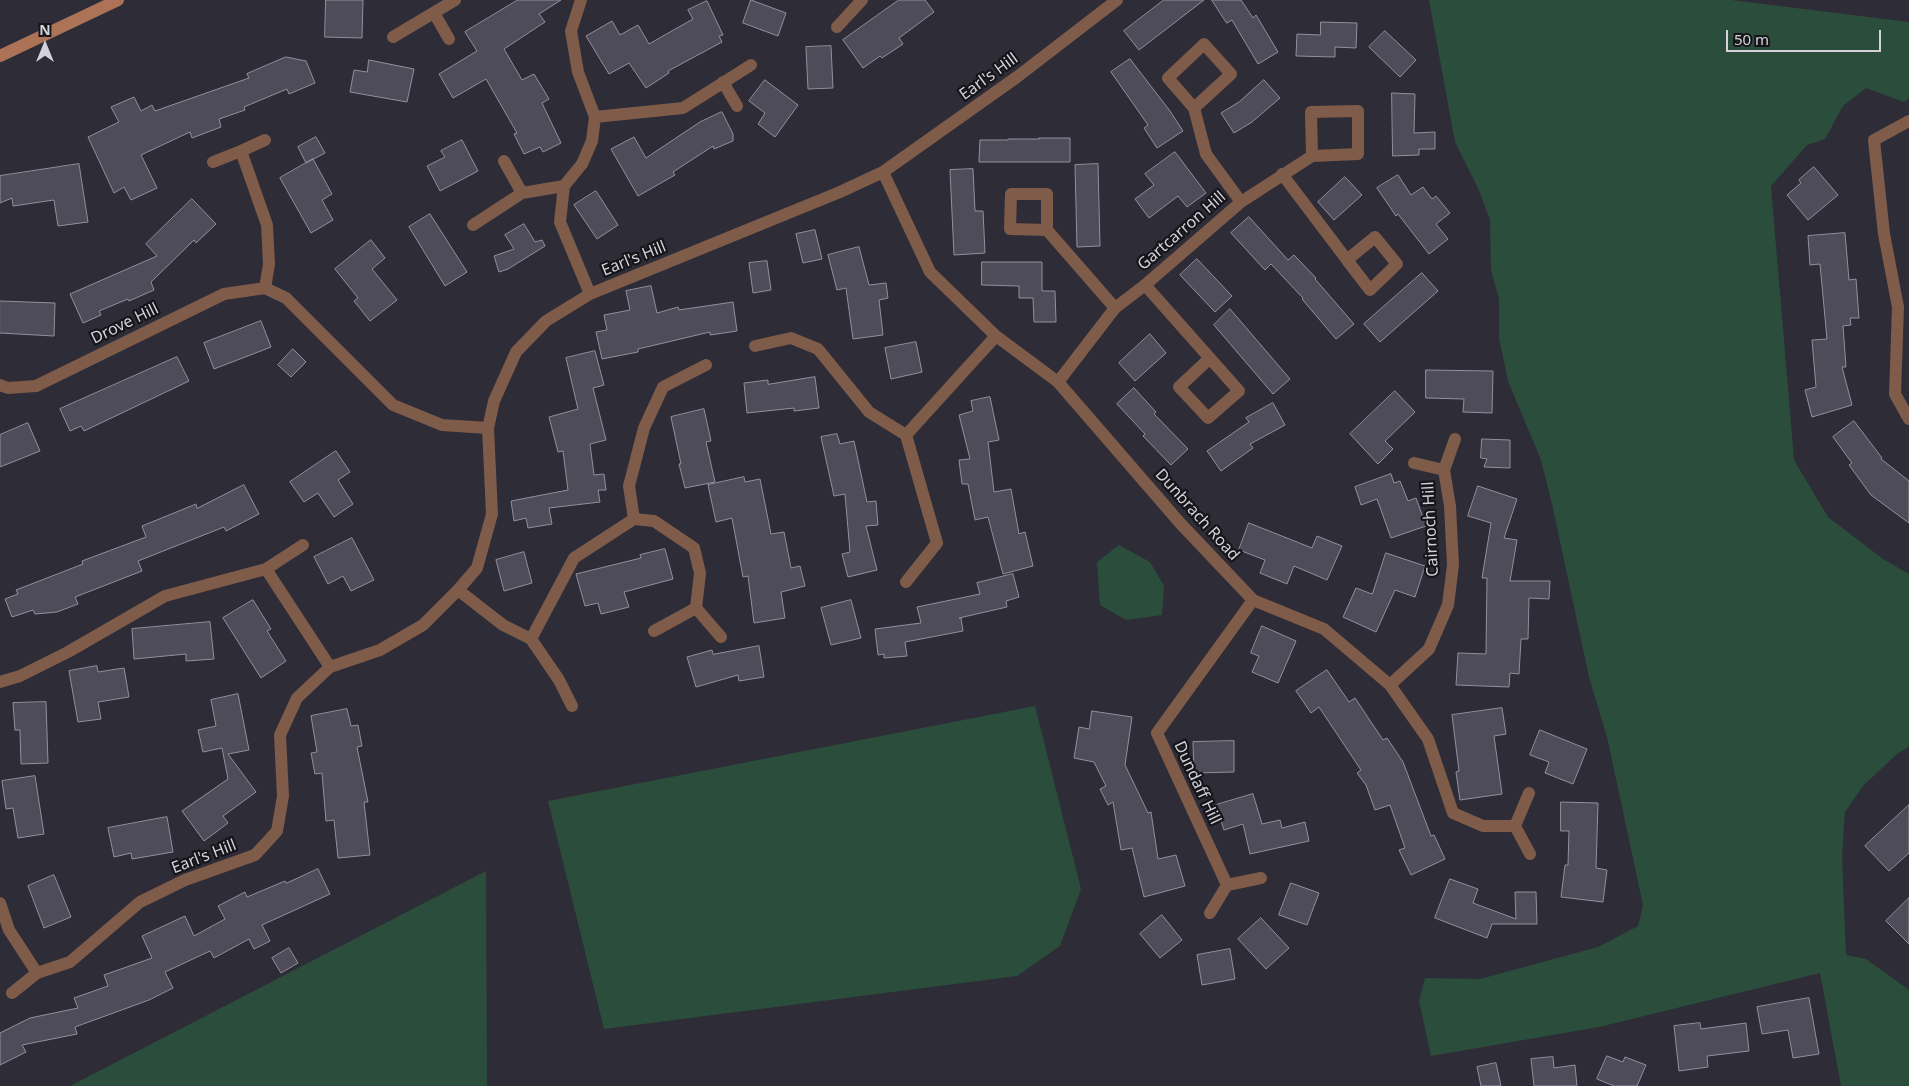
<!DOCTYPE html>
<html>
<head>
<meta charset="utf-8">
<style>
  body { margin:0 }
  #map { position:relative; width:1909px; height:1086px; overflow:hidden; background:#2e2c37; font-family:"Noto Sans",sans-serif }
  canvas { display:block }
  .north { position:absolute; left:20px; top:20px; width:50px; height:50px; -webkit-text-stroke:4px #16151a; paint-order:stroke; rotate:0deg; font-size:14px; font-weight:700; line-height:20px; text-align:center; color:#d3d2da }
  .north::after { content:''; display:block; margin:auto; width:18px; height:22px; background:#d3d2da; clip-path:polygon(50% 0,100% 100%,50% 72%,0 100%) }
  .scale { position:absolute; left:1726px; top:30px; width:155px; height:22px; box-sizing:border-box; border:2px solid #d3d2da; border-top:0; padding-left:6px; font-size:15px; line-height:18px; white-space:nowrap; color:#d3d2da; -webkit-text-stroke:4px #16151a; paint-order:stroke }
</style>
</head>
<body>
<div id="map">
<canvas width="1909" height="1086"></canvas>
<div class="north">N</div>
<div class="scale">50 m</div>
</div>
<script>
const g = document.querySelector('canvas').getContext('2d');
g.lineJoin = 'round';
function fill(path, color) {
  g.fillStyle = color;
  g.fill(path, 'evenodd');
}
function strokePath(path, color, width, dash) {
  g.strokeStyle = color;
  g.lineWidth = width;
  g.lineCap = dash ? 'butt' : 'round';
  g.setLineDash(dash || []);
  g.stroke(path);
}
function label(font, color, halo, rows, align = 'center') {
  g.font = font + ' "Noto Sans",sans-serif';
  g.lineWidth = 4.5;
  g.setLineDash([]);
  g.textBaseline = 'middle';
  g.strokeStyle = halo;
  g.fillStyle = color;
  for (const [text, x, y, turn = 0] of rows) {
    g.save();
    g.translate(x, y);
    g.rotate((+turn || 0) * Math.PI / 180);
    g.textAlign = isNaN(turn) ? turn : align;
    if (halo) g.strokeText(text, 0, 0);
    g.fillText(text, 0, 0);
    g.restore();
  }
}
fill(new Path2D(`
  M1429,0H1731L1909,22V99L1904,102L1866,88L1843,106L1825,139L1807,145L1771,186L1794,460L1828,517L1883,559L1909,574V747L1898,753L1863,786L1845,812L1842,855L1846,955L1866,959L1909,990V1086H1841L1820,973L1599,1027L1431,1056L1419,1001L1425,978L1480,979L1598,947L1638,926L1643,905L1607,737L1589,677L1552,504L1541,460L1508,381L1499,338V299L1491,270L1490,220L1479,190L1455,142Z
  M1119,545L1150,562L1164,586L1162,615L1126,620L1100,605L1097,562Z
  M1035,706L1081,889L1060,946L1017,976L604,1029L548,801Z
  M486,871L487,1086H70Z`), '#2b4d3b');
const building = new Path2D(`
  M326,0H363L362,38L325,37Z
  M518,0H561L539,14L545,22L504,49L522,80L534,74L549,99L542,103L561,143L543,152L540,147L524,154L514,134L517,133L486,79L453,98L439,74L477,51L465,32Z
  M751,0L786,13L778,36L743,23Z
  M899,0H925L934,12L899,38L903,44L882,58L880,56L863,68L843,40Z
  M1164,0H1204L1139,50L1124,31Z
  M1212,0H1241L1253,18L1256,15L1278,52L1258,64L1232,20L1227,23Z
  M707,1L723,35L719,36L722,42L668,71L669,73L646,88L629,63L609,74L586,36L612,21L620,35L638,25L649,44L693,19L688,10Z
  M1321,22L1357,23L1356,48L1335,47V57L1296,56L1297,34L1320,35Z
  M1385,31L1416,60L1400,77L1369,47Z
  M831,46L833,88L808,89L806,47Z
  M286,57L306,61L315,83L289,94L287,89L244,107L245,110L219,119L221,127L192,138L190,132L141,155L157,188L131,200L124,187L114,193L88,137L119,122L111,107L134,97L141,111L152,105L155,111L249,78L247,74Z
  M1130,59L1170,111L1183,131L1157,148L1144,128L1148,125L1111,72Z
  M369,60L414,69L407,102L350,92L354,70L367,72Z
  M765,80L798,105L775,137L758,124L765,113L749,101Z
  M1264,80L1280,98L1252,122L1234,133L1221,113L1239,102Z
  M1392,93L1415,94L1414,133L1435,132V149H1419V155L1393,156Z
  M722,112L733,134V141L714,149L713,146L673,172L675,175L638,196L611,149L634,137L646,158L700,122Z
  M316,137L325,153L306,163L298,147Z
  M1039,138H1070V162H979L980,140H1008V139H1039Z
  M462,140L478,171L440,191L427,166L445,157L441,151Z
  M1175,152L1206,193L1187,207L1178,196L1149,218L1135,199L1154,185L1145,174Z
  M313,159L332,194L322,200L333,220L311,233L280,178Z
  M79,164L88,222L58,226L54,200L13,206L12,198L0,203V176Z
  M1098,164L1100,246L1077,247L1075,165Z
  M1814,167L1838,195L1808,220L1787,195L1801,183L1799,180Z
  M973,169L975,211H983L985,253L954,255L950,170Z
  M1398,175L1411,195L1423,187L1432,199L1436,196L1450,213L1436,224L1448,239L1429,254L1398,214L1396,216L1377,188Z
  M1345,177L1362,195L1334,220L1318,202Z
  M596,191L618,225L597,239L574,205Z
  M192,199L216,224L196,243L194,240L151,282L154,290L129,301L128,299L99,311L101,315L83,323L70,294L157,256L146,244Z
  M430,214L467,272L445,286L409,227Z
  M1249,217L1288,260L1294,255L1316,278L1315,279L1354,324L1336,339L1302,299L1303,298L1271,264L1265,270L1231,233Z
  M524,224L535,242L542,240L545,246L508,269L499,272L494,256L514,249L505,235Z
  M815,230L822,259L803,263L796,234Z
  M1845,233L1849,280L1856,279L1859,318H1850L1851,325L1843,326L1846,367H1842L1852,405L1812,417L1805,390L1816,387L1812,340L1827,339L1820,264L1810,265L1808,236Z
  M371,240L385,258L372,269L397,300L370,321L354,301L358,298L335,269Z
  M859,247L869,285L886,283L888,298L879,300L883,335L853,339L846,288L837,290L828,255Z
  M1197,259L1232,296L1215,312L1180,275Z
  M767,261L771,290L753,293L749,263Z
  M982,262H1042V291H1055L1056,322H1034L1033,298H1019V286L982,285Z
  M1422,273L1438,291L1380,342L1364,324Z
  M651,286L657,313L678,307L679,310L733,302L737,331L710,335V332L638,349V352L602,359L596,332L607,330L604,315L630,310L626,291Z
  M0,301L55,303L54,336L0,333Z
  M1230,309L1290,379L1273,394L1214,325Z
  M261,321L271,347L214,369L204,343Z
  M1150,334L1166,353L1135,381L1119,363Z
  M916,342L922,372L891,379L885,348Z
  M293,349L306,362L291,377L278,365Z
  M595,351L604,385L593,388L606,440L590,444L594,475L604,474L606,490H598L600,502L549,508L552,524L528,528L526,518L514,521L511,501L568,490L563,451L558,452L549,417L578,409L566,358Z
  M177,357L189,381L84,431L81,426L70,431L60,409Z
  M1426,370L1493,371L1492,413L1463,412L1464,399L1426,398Z
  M815,377L819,408L794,411V408L747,413L744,383L768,380V384Z
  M1134,388L1156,412L1154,414L1188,449L1171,465L1143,436L1145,434L1117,404Z
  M1395,391L1415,412L1385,441L1393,449L1378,464L1350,434Z
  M990,397L999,440L988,442L994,492L1011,489L1019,534L1025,532L1033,566L1003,574L988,517L975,520L968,484H962L959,460L970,459L959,415L973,411L971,401Z
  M1273,403L1285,425L1250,444L1253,448L1221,471L1207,451L1249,422L1246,418Z
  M704,409L711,441L706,442L715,482L685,488L679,464H681L671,417Z
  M1854,421L1882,458L1881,459L1909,481V523L1871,495L1849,465L1852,463L1833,437Z
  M28,423L40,451L0,467V435Z
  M837,434L840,444L854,441L867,502L876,501L878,525L866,526L877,570L848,577L842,554L850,552L845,494L834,496L821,437Z
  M1482,439L1510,440V468L1484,467L1487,459L1481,458Z
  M336,451L350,472L338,480L353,504L334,517L318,493L304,502L290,482Z
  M1391,474L1394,483L1400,481L1408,501L1416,498L1426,526L1391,538L1377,499L1361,505L1355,487Z
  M744,477L745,482L760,479L771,534L784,532L791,568L800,566L805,586L781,592L785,618L754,623L748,576L743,577L732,518L716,522L708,485Z
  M244,485L259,514L226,531L224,527L138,561L142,571L75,597L78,604L57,612L35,614L33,610L12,617L5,599L18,594L16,590L83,564L82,561L146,537L142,526L196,504L197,508Z
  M1478,486L1517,499L1504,538L1517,540L1510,581H1550L1549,599L1529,598L1528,639H1521L1519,674L1510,673L1509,687L1456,685L1458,653L1486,654L1487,578H1482L1491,523L1468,516Z
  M1249,523L1312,548L1317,536L1342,546L1327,580L1294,566L1287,584L1260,573L1265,560L1239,550Z
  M352,538L374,580L351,591L343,576L328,584L314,557Z
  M665,549L673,579L624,592L629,607L601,614L598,603L585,606L576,574L641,558L640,555Z
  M524,552L532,583L504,591L496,560Z
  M1386,553L1425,566L1415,597L1395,590L1376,632L1343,617L1356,588L1372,594Z
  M1013,574L1019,597L1006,601L1007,607L959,618H961L963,631L905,642L907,656L884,658V654L878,655L875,629L921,623L917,607L980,594L977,583Z
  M253,600L271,629L267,631L286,661L261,678L223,618Z
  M851,600L861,638L831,645L821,608Z
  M210,622L214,659L186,661V654L134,659L132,629Z
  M1262,626L1296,641L1278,683L1252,672L1259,656L1251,653Z
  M759,646L764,677L739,681L738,675L696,687L687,657L712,650L713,654Z
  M97,666L98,672L124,668L129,697L98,702L101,719L78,722L69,671Z
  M1327,670L1349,702L1355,698L1383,740L1387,738L1403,762L1431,836L1434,835L1445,859L1411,875L1399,850L1405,848L1390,805L1375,810L1366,785L1357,773L1361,770L1319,707L1311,713L1296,691Z
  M238,694L249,750L228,754L256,792L223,816L228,823L204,841L182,811L228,779L222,748L203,752L198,730L216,726L211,700Z
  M46,702L48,763L21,764L20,730H15L13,703Z
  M1502,708L1506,734L1494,736L1502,794L1460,800L1456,772L1459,771L1452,715Z
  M347,709L351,726L358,725L362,746L357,747L368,802H364L370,855L338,858L334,820L326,821L322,773L315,774L311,753L317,752L311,716Z
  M1092,711L1132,717L1125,765L1148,813L1151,812L1158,859L1176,855L1185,886L1144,897L1132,848L1121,850L1113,802L1108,805L1100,789L1106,786L1094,762L1074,758L1079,727L1089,729Z
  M1540,730L1587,749L1573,784L1545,773L1549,762L1530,755Z
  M1234,741V772L1194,773L1193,742Z
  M35,776L44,834L18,838L13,808L6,809L2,781Z
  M1253,794L1262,824L1280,820L1282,828L1305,822L1309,841L1250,854L1243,824L1224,830L1216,805Z
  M1561,802L1598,803L1596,868L1607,870L1603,902L1561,897L1565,865H1568L1569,831H1561Z
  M1909,805V853L1889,871L1865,846Z
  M167,817L173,852L132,859L131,853L114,857L108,828Z
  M318,869L330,894L262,925L270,941L254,949L249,939L214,958L210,951L165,972L173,988L149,1000L75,1027L77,1034L22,1045L26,1052L0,1065V1033L30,1018L78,1008L74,998L108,986L104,975L152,958L142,936L185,916L194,936L225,919L218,906L245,892L247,897L285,881L286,883Z
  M54,875L71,917L44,928L28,886Z
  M1450,879L1478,889L1473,903L1516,919L1515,892H1536L1537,924H1492L1487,938L1435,918Z
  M1291,883L1319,893L1307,925L1279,915Z
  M1909,898V944L1886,921Z
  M1162,915L1182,940L1160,958L1140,934Z
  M1261,918L1289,948L1266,969L1238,939Z
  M289,948L298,963L281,973L272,958Z
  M1230,949L1235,979L1202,985L1197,955Z
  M1809,998L1819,1054L1793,1058L1788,1030L1762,1034L1757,1007Z
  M1700,1023L1701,1029L1746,1023L1749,1051L1707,1056L1708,1067L1679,1071L1674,1026Z
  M1607,1056L1623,1062L1625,1057L1646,1065L1637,1086H1614L1597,1079Z
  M1553,1057L1554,1068L1575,1065L1577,1086H1534L1531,1059Z
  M1496,1063L1501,1086H1481L1477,1067Z`);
fill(building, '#4e4c58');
strokePath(building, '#92909e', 1);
strokePath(new Path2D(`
  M581,0L571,31L578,72L595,117L592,141L582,164L564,186L560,222L590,294
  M434,13L449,39
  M837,27L862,0
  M393,37L455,0
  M723,82L737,106
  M1194,108L1231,74L1204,44L1168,78L1194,108L1206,154L1241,202
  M595,117L683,108L751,65
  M1909,121L1874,140L1884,234L1898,307L1895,394L1909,419
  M504,161L522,193
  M213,162L241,151
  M883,172L930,272L996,336L1058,382L1180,523L1253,600L1324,629L1390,685L1428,739L1453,813L1483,826H1515
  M1282,174L1347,260L1375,237L1397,264L1370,290L1347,260
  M473,225L522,193L564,186
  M1047,230L1010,229L1011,194H1047V230L1115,308
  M1145,285L1239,391L1208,418L1179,387L1209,359
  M265,288L269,264L267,225L241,151L265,140
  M755,346L791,338L818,349L869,412L906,435
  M1058,382L1115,308L1145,285L1241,202L1312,156L1311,112L1358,111V154L1312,156
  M0,385L8,388L36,386L224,294L265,288L286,298L393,405L442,425L488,428
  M1414,463L1444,470L1455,439
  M634,519L629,486L644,428L663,387L706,365
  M266,569L303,545
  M906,582L937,543L906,435L996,336
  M458,590L503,625L531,639L559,680L572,706
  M696,608L721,637
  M531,639L574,558L634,519L654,521L694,548L700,573L696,608L654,631
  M0,682L20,676L68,652L165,596L266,569L330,667
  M1390,685L1429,649L1448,605L1453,565L1450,506L1444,470
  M1529,793L1515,826L1530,854
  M1227,885L1157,733L1253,600
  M0,903L9,930L37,973L70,962L140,902L185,880L255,855L277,831L283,796L280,735L297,698L330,667L380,650L423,625L458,590L477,568L492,514L488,428L494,401L516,352L546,321L590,294L840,192L883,172L1017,77L1117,0
  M1210,913L1227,885L1261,878
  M12,993L37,973`), '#7f5b49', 12);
strokePath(new Path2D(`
  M0,56L118,0`), '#ac7357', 12);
label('16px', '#d3d2da', '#16151a', [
  ["Earl's Hill",989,77,-36],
  ["Gartcarron Hill",1182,231,-41],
  ["Earl's Hill",634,259,-22],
  ["Drove Hill",125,324,-26],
  ["Dunbrach Road",1197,515,48],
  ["Cairnoch Hill",1431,529,-93],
  ["Dundaff Hill",1197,783,65],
  ["Earl's Hill",204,857,-21]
]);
</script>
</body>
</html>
